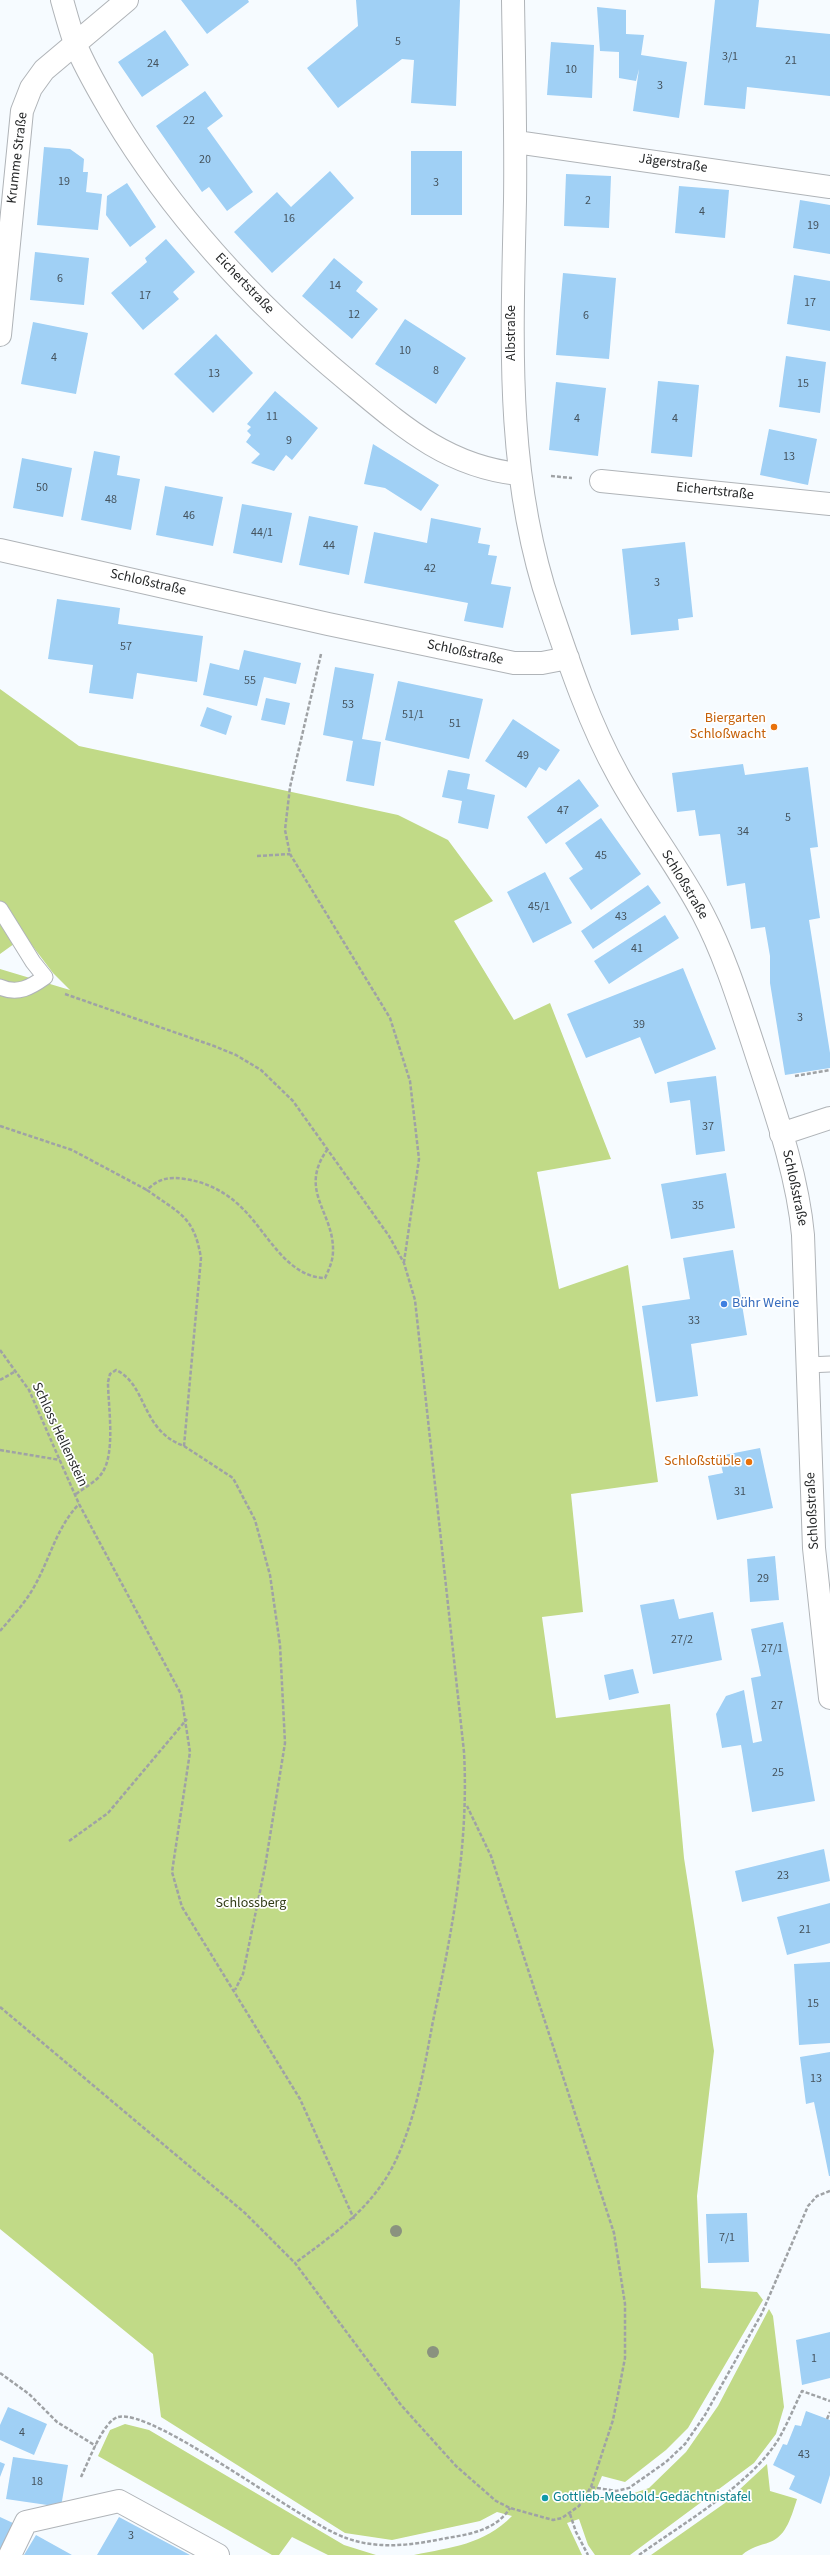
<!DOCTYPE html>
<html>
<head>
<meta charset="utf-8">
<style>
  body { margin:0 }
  canvas { display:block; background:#f6fbff }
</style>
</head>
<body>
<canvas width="830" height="2555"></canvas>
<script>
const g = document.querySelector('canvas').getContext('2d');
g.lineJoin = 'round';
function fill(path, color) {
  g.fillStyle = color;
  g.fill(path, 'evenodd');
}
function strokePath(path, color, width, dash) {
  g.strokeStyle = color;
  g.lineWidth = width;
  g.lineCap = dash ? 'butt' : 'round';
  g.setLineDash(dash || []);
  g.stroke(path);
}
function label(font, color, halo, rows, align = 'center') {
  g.font = font + ' "Source Sans 3",sans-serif';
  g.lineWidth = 3.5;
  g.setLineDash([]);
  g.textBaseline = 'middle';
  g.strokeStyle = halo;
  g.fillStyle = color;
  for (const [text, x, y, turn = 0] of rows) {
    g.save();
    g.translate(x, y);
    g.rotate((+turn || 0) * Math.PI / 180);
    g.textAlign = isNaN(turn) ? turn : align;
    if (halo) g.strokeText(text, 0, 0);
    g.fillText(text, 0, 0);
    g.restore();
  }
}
fill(new Path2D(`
  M0,689L79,746L398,815L448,840L493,901L454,921L514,1020L550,1003L611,1159L537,1172L559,1289L628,1265L658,1482L571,1494L583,1612L542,1617L556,1718L670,1704L684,1858L714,2051L697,2196L701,2288L757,2292L763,2300L688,2428L666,2450L625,2482L602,2476L594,2495L623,2497L649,2488L686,2452L718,2406L769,2309L773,2316L784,2407L776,2434L754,2463L630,2555H595L588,2545L579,2519L567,2523L582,2555H414C452,2547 483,2545 512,2516L497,2512L480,2521L392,2540L345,2533L161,2417L153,2354L0,2229V969L70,990L53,973L25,936L0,954Z
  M125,2424L149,2430L344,2545L376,2555H328L292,2537L279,2555H272L98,2456L110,2430Z
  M767,2464L770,2491L797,2499C792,2514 787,2536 770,2542C759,2546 751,2547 742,2555H651L725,2503Z`), '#c1da87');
fill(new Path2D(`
  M181,0H248L249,2L207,34Z
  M356,0H460L456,106L411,103L414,60L402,59L338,108L307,68L358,26Z
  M715,0H759L756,27L830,34V96L747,87L745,109L704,105Z
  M597,7L626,10V34L644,35L641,55L687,62L679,118L633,111L639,69L636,81L619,78V52L600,51Z
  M165,30L189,65L142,97L118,62Z
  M551,42L594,45L592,98L547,95Z
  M205,91L223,116L207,128L253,192L227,211L209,187L202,192L156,126Z
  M44,147L70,149L84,159L83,172H88L86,192L102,194L98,230L37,225Z
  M411,151H462V215H411Z
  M330,171L354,198L272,273L234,232L277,192L291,207Z
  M566,174L611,176L609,228L564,226Z
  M127,183L156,227L130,247L106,215L107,196Z
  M679,186L729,190L725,238L675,233Z
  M800,200L830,205V254L793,248Z
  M166,239L195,272L173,292L179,299L143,330L111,293L147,262L145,258Z
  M35,252L89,258L84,305L30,300Z
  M334,258L363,282L356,291L378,309L352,339L302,296Z
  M563,273L616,278L609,359L556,355Z
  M794,275L830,281V331L787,324Z
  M405,319L466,358L436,404L375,364Z
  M33,322L88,333L76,394L21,384Z
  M216,334L253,373L213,413L174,374Z
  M786,356L826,362L820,413L779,407Z
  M658,381L699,385L692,457L651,453Z
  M556,382L606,388L598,456L549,450Z
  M275,391L318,428L292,460L286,455L274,471L251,463L260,454L246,442L251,435L247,431L251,427L247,424Z
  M769,429L817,439L808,485L760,475Z
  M373,444L439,485L421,511L385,488L364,484Z
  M94,451L120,456L117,475L140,479L131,530L81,520Z
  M22,458L72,468L63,517L13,508Z
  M165,486L223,497L213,546L156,535Z
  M242,504L292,513L282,563L233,553Z
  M309,516L358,526L349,575L299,565Z
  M431,518L481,528L478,543L490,545L488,555L497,556L491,584L511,587L503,628L464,621L468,603L364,583L374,532L427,543Z
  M685,542L693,617L678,619L679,630L631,635L622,549Z
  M57,599L120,608L118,624L203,636L197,682L137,673L133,699L89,693L93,665L48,659Z
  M244,650L301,663L296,684L264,677L257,706L203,695L210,663L239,670Z
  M335,667L374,674L362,739L381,742L374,786L346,781L353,741L323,735Z
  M398,681L483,699L469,759L385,740Z
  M266,698L290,703L285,725L261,720Z
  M207,707L232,716L226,735L200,726Z
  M513,719L560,750L546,771L539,767L526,788L485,761Z
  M743,764L745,775L808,767L818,847L810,848L820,918L809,920L830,1053V1068L785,1075L770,983V956L765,927L751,929L745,883L727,886L720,834L699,836L695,810L677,812L672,773Z
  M448,770L470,774L467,789L495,795L488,829L458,823L462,801L442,797Z
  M579,779L599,806L546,844L527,817Z
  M601,818L641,874L591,910L569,878L583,869L565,843Z
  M545,872L572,923L533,943L507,892Z
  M648,885L661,903L593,949L581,931Z
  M665,915L679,938L609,984L594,961Z
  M683,968L716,1049L655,1074L640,1037L586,1058L567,1014Z
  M716,1076L725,1151L696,1155L690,1100L670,1103L667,1082Z
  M726,1173L735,1228L671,1239L661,1184Z
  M733,1250L747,1335L691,1344L698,1396L656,1402L642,1306L690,1299L683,1258Z
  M760,1448L773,1508L717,1520L708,1476L723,1473L719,1456Z
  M775,1556L779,1600L750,1602L747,1559Z
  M674,1599L679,1619L713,1612L722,1660L653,1674L640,1605Z
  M783,1622L815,1801L752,1812L741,1745L722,1748L716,1714L726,1696L744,1690L753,1743L762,1741L751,1678L761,1676L751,1629Z
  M633,1669L639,1693L609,1700L604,1675Z
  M824,1849L830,1881L742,1902L735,1871Z
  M830,1903V1943L787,1955L777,1917Z
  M830,1962V2043L799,2045L794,1964Z
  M830,2052V2176H829L814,2102L806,2104L800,2057Z
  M747,2213L749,2262L708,2263L706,2214Z
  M830,2332V2378L802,2385L796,2340Z
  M8,2407L47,2424L34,2455L0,2440V2425Z
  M806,2411L830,2420V2475L821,2504L789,2489L795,2476L773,2465L783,2444L787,2445L795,2425L801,2426Z
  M13,2457L68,2465L61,2507L6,2499Z
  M0,2462L5,2464L0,2477Z
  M0,2517L13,2523L0,2551Z
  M119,2517L190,2555H97Z
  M36,2535L72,2555H24Z`), '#a0d0f5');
const lane = new Path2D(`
  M0,909L33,962L45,977C31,987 18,995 0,987
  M808,1365L830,1364`);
const street = new Path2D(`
  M62,0C66,14 70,29 75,43C85,68 99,91 113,115C174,217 256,305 348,381C402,426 446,466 518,474
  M513,0C514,67 516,134 515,201C512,340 505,474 550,607C569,663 589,723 618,775C644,823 678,866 703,914C725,956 739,1002 754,1047C774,1109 797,1171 803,1235L814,1548L830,1698
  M516,142L830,187
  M0,335L22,111L31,88L44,70L127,0
  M601,481L830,504
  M0,550L328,624L514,663H542L568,658
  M781,1134L830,1118
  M10,2555L26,2522L119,2501L218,2555`);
strokePath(lane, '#b0b4b8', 17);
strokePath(street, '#b0b4b8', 24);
strokePath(new Path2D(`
  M551,476L572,478
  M321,654L290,787L285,830L290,854L390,1018L410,1081L419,1159L404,1262
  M257,856L290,854
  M65,994L214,1046L236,1055L261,1070L293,1101L389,1236L404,1263L415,1300L464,1752C469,1844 452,1932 433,2021C424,2069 416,2119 394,2164C372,2208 333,2235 295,2263
  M795,1076L830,1070
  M0,1126L72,1150L147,1190
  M0,1350L29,1390L79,1504L181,1694L190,1752L172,1872L182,1907L300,2099L354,2219
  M0,1380L16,1371
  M184,1446L233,1478L255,1520L270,1575L280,1645L285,1743L265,1867L243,1974L235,1990
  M0,1450L60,1460
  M76,1494C84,1488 97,1481 102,1473C116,1453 108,1405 108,1382L110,1374L116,1370C148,1385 140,1430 184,1446L201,1258C194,1216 180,1214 147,1190C158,1179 169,1176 185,1179C207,1182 228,1193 244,1210C268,1234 287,1277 325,1278C329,1269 333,1261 333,1251C334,1212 298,1191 327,1150
  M0,1631C12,1617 25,1603 34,1587C50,1559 56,1528 79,1504
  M69,1841L108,1813L187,1719
  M0,2007L245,2213L295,2263L401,2405L456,2466L496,2501L510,2508L553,2520L562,2518L579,2506L591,2487L613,2420L625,2358V2304L614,2233L491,1856L467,1806
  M0,2373L29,2394L57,2422L96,2446
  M827,2419L830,2412
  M81,2477C88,2463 103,2421 118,2417C154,2408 300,2522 346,2538C380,2550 412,2545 447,2538C471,2534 496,2530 510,2508
  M591,2487L616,2491L629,2488L666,2462L685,2444L705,2415L762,2313L808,2206L817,2196L830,2191
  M570,2514L576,2532L588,2555
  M639,2555C682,2524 750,2485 778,2440C787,2425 794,2407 802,2391L830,2401`), '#9fa2a5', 2.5, [4, 2]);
strokePath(lane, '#fff', 15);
strokePath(street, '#fff', 22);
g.fillStyle = '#8a927f';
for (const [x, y] of [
  [396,2231],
  [433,2352]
]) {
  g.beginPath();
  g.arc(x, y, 6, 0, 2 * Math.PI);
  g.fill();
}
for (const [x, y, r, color] of [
  [774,727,4,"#e8710a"],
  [724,1304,4,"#3f7fe0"],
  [749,1462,4,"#e8710a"],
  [545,2498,4,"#0f9aa8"]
]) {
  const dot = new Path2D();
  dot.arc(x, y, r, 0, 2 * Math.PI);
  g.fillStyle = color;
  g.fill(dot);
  strokePath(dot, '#fff', 1.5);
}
label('12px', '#45535d', null, [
  ["5",398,42],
  ["3/1",730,57],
  ["21",791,61],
  ["24",153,64],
  ["10",571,70],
  ["3",660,86],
  ["22",189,121],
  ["20",205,160],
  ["19",64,182],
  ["3",436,183],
  ["2",588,201],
  ["4",702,212],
  ["16",289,219],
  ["19",813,226],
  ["6",60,279],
  ["14",335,286],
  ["17",145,296],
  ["17",810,303],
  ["12",354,315],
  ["6",586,316],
  ["10",405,351],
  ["4",54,358],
  ["8",436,371],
  ["13",214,374],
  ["15",803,384],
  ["11",272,417],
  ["4",577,419],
  ["4",675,419],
  ["9",289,441],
  ["13",789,457],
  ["50",42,488],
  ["48",111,500],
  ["46",189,516],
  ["44/1",262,533],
  ["44",329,546],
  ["42",430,569],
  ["3",657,583],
  ["57",126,647],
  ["55",250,681],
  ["53",348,705],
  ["51/1",413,715],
  ["51",455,724],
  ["49",523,756],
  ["47",563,811],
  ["5",788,818],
  ["34",743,832],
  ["45",601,856],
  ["45/1",539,907],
  ["43",621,917],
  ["41",637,949],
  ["3",800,1018],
  ["39",639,1025],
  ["37",708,1127],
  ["35",698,1206],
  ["33",694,1321],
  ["31",740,1492],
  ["29",763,1579],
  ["27/2",682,1640],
  ["27/1",772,1649],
  ["27",777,1706],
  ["25",778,1773],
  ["23",783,1876],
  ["21",805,1930],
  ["15",813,2004],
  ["13",816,2079],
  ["7/1",727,2238],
  ["1",814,2359],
  ["4",22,2433],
  ["43",804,2455],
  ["18",37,2482],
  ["3",131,2536]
]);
label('14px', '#27292a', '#fff', [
  ["Krumme Straße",18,158,-83],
  ["Jägerstraße",673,164,8],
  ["Eichertstraße",244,284,46],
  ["Albstraße",512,333,-90],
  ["Eichertstraße",715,492,6],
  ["Schloßstraße",148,583,13],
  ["Schloßstraße",465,653,12],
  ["Schloßstraße",684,885,59],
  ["Schloßstraße",794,1188,78],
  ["Schloss Hellenstein",59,1435,65],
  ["Schloßstraße",813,1511,-93]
]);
label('14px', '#c56008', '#fff', [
  ["Biergarten",766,719],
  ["Schloßwacht",766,735],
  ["Schloßstüble",741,1462]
], 'right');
label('14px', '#366cbe', '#fff', [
  ["Bühr Weine",732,1304]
], 'left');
label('14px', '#323d17', '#fff', [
  ["Schlossberg",251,1904]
]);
label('14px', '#0d838f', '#fff', [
  ["Gottlieb-Meebold-Gedächtnistafel",553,2498]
], 'left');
</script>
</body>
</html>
